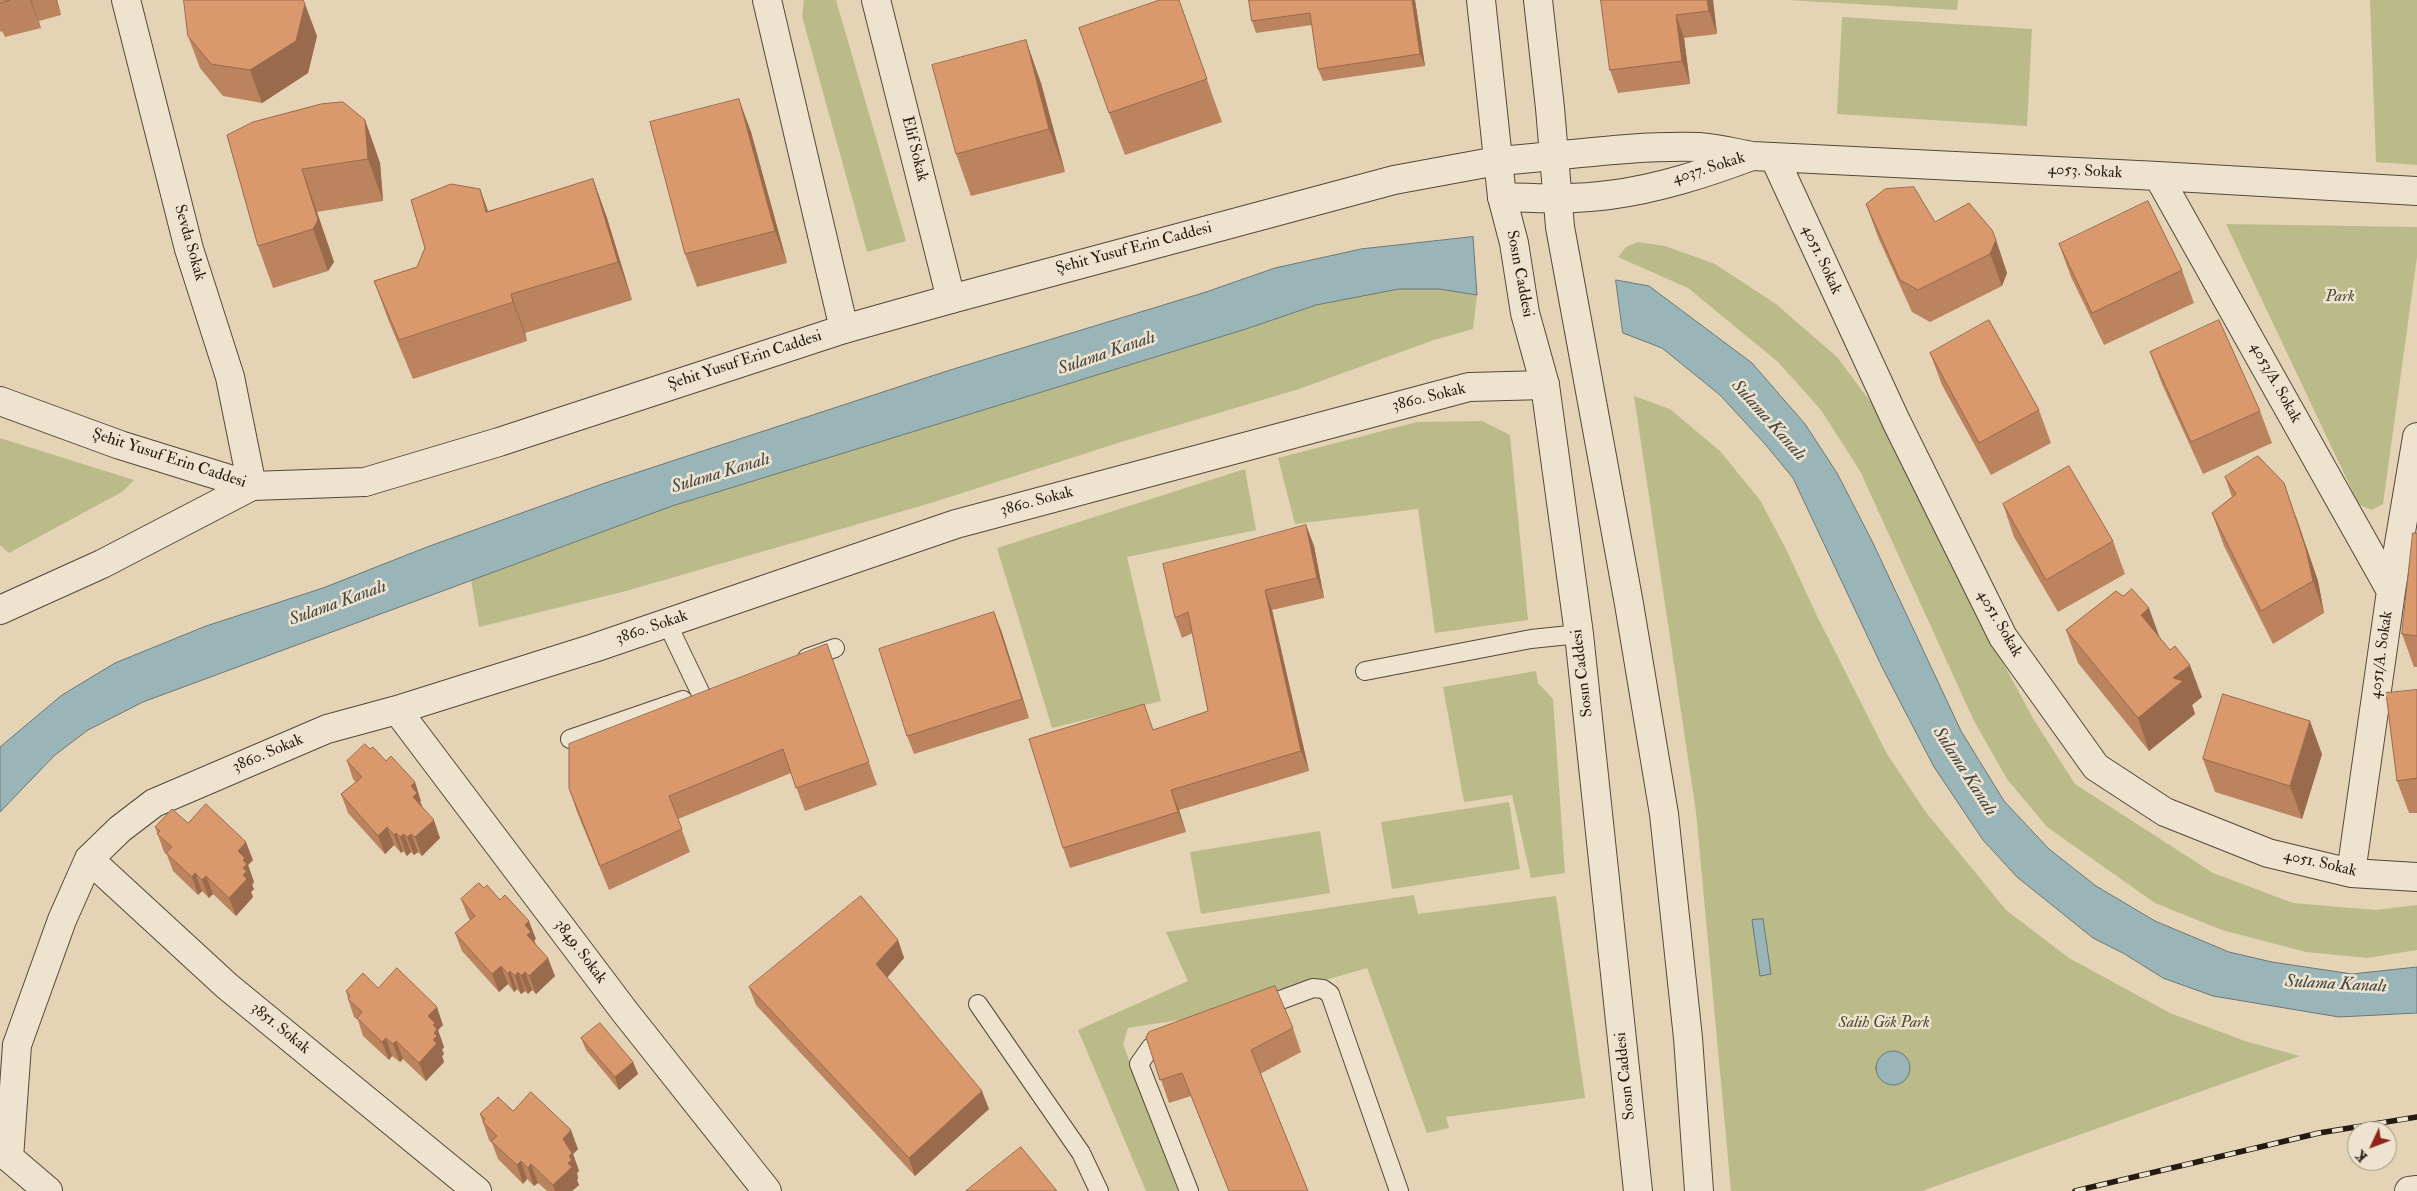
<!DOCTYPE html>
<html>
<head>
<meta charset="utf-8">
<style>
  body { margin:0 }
  #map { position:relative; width:2417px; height:1191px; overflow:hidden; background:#e4d4b5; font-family:"IM FELL Double Pica",serif }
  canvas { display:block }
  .north { position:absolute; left:2347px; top:1121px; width:50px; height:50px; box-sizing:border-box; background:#ede3cf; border:1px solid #9d9383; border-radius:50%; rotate:227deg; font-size:14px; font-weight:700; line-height:20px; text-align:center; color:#241a12 }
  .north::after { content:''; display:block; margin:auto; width:18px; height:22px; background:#8f2418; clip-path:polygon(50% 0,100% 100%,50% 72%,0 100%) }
</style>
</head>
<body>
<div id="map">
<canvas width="2417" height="1191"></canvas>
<div class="north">K</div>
</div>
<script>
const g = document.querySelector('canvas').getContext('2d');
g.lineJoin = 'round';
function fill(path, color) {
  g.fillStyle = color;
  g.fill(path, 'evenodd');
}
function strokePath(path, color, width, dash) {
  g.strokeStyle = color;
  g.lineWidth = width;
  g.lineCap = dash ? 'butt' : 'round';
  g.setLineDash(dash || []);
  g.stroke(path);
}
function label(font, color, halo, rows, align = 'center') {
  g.font = font + ' "IM FELL Double Pica",serif';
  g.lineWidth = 5;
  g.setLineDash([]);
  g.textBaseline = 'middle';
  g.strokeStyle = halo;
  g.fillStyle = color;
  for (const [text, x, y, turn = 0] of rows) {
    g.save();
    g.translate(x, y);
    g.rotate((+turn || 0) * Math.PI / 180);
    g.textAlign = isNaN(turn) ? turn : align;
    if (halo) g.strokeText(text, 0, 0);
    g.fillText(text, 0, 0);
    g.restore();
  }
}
fill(new Path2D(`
  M804,0H836L906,241L867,252L802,16Z
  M1788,0H1958L1957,10Z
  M2370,0H2417V165L2376,162Z
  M1842,17L2032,29L2027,126L1837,114Z
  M2226,224L2417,227V257L2383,504L2372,510L2359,505Z
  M1638,242L1665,246L1715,264L1776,304L1838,358L1872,404L1976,613L2034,720L2075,784L2213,873L2293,903L2375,910L2417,905V950L2367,958L2306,952L2222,930L2155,903L2047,827L2007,779L1974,721L1860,471L1821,410L1778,362L1688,288L1618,257L1626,247Z
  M1399,289H1439L1477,295L1473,329L1434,340L1296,390L1121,442L931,503L626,591L479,627L471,580L672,506L1246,329L1316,305Z
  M1634,396L1670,409L1720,451L1760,500L1786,549L1817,616L1887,754L1925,811L2006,910L2069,958L2170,1013L2245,1041L2300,1056L1922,1191H1731L1696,812Z
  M1482,421L1510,435L1528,620L1435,633L1418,509L1295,524L1278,458L1417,422Z
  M0,438L134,480L122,492L9,553L0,545Z
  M1245,469L1256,530L1127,557L1161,701L1052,728L997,548Z
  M1536,671L1538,683L1553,699L1565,873L1531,878L1512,795L1464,802L1443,687Z
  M1509,802L1520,869L1392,889L1381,822Z
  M1320,831L1330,893L1201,914L1190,852Z
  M1414,895L1418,914L1556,896L1585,1098L1446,1117L1449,1128L1427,1133L1367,968L1198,1017L1128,1028L1123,1044L1178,1191H1146L1078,1030L1188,981L1166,932Z`), '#bbbb89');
const water = new Path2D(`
  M1473,237L1477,295L1439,289H1399L1316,305L1246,329L672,506L143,702L88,730L55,755L0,812V747L62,695L115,663L206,626L323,588L427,547L605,483L947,371L1206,292L1275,268L1361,249Z
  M1616,280L1649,286L1752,363L1805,424L1837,473L1873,543L1961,731L2004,801L2049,849L2096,886L2155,921L2229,952L2272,962L2352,974L2417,967V1013L2339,1017L2213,996L2163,978L2123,953L2093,938L2017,877L1983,840L1934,767L1883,669L1793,478L1765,444L1720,395L1662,348L1623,333Z
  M1763,919L1771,974L1760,976L1752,920Z
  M1876 1068a17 17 0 1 1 34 0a17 17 0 1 1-34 0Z`);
fill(water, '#9ab5b8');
strokePath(water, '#6b7776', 1);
const service = new Path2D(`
  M667,623L701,694
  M807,658L835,648
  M1365,671L1531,639L1579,634
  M570,739L683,700
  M978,1004L1081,1153L1099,1191
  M1259,1008L1313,988L1323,989L1330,994L1399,1191
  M1171,1040L1151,1047L1139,1064L1189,1191`);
const minor = new Path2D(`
  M767,0L844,329
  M876,0L951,299
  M1752,156L2158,176L2417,191
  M1774,157L1896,421L2003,637L2096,767L2165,812L2268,853L2351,873L2417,877
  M1497,161C1565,156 1631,145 1699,147C1717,148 1735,153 1752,156C1706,173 1658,189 1609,195C1573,200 1537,198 1502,197
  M2158,176L2391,591
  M0,610L102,564L252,486L230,377L189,249L126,0
  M397,710L625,1012L767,1191
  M89,859L227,986L477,1191
  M2351,873L2391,591L2417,437
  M0,1150L48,1191
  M9,1158L17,1045L62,920L89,859L120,829L154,803L327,729L397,710L594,648L956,524L1469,387L1545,385`);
const tertiary = new Path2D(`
  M1481,0L1502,197L1514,243L1525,313L1545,385L1579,634L1638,1191
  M1538,0L1550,108L1560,227L1629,604L1664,814L1688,1038L1699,1191
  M0,401L120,445L252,486L365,482L499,442L844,329L951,299L1394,180L1497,161
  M2409,1191L2417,1190`);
strokePath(service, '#54483b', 20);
strokePath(minor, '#54483b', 30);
strokePath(tertiary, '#54483b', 30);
strokePath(service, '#ede3cf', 18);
strokePath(minor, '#ede3cf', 28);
strokePath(tertiary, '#ede3cf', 28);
const rail = new Path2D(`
  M2075,1191L2319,1133L2417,1117`);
strokePath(rail, '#241a12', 5.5);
strokePath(rail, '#ede3cf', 4, [11]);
fill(new Path2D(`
  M0,0H57L61,15L39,21L41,28L5,37L2,31L0,32Z
  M1179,0L1222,122L1125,155L1109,113Z
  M1249,0H1415L1425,66L1323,81L1318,69L1312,25L1256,33L1252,21Z
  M1601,0H1713L1717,34L1684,38L1690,84L1618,93L1610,70Z
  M188,36H317L308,73L262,103L223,96L200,68Z
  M1041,83L1065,172L971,196L956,154Z
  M365,120L380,163L383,201L317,212L334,262L328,271L273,288L258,246L227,135Z
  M751,132L787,263L697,287L685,254Z
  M593,179L607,218L632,300L525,333L527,341L413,379L388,319L374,281L417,267L480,189L488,211Z
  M1866,204L1935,222L1996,240L2007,273L2002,286L1930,322L1912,312L1878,237Z
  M2059,244L2182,270L2194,303L2104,345L2071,277Z
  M2150,352L2260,411L2272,443L2203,474L2162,384Z
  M1930,353L2039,410L2051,443L1991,475L1942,385Z
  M2225,477L2296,516L2318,581L2324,613L2273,644L2224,546L2212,513L2232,497Z
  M2003,504L2113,541L2125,574L2058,612L2014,537Z
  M1306,525L1314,546L1324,598L1272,610L1309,771L1179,810L1186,832L1070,868L1063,848L1154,730L1208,711L1193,633L1182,638L1175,618Z
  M2417,533V667H2414L2402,634Z
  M1001,630L1029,718L914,754L907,736Z
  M2066,630L2160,639L2202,697L2192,705L2195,714L2149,751L2078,663Z
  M827,644L877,785L805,811L791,773L678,819L690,852L609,890L577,812L569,788Z
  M2417,690V813H2409L2397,781Z
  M370,749L386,761L421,801H420L422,807L440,838L422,856L418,852L414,855L411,852L407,856L403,851L401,853L394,845L385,854L348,813L341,794L356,782L353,779L347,761Z
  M2322,754L2302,819L2215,792L2203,759Z
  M188,823L253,860L248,865L254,882L252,885L254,889L251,892L253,897L236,916L213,894L209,898L202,891L198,895L173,871L167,855L164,852L155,827Z
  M461,899L536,939L534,940L536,945L555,976L536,994L532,990L528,994L525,991L521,994L517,989L514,992L508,984L499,992L462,951L455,933L470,920L468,917Z
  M898,940L904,958L887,978L989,1109L915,1176L756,1005L749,987Z
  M378,988L443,1025L438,1030L444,1047L442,1050L444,1054L442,1056L444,1062L426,1081L403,1059L400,1062L392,1056L389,1060L363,1036L358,1020L354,1017L348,999V998L346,991Z
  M1293,1028L1301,1052L1260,1074L1308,1191H1229L1191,1096L1169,1103L1146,1037Z
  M581,1038L633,1062L638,1074L619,1090L586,1050Z
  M513,1111L578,1149L573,1154L579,1171L577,1173L578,1178L577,1180L579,1185L572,1191H547L538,1183L534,1186L527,1179L523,1184L498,1159L492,1143L489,1140L480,1114Z`), '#bb835e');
fill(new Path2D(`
  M30,0H31L41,28Z
  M56,0H57L61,15Z
  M1412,0H1415L1425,66L1420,54Z
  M1707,0H1713L1717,34L1709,11Z
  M305,4L317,36L308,73L262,103L250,70Z
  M1676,15L1684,38L1690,84L1682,61Z
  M1026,40L1041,83L1065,172L1049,129Z
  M739,99L751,132L787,263L775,231Z
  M365,120L380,163L383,201L368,159Z
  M302,169L317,212L334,262L328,271L313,229Z
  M593,179L607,218L632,300L618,262Z
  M480,189L494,228L486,212Z
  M1996,240L2007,273L2002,286L1990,254Z
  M511,294L525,333L527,341L513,302Z
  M2284,483L2318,581L2324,613L2313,581Z
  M1306,525L1314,546L1324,598L1317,578Z
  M1265,590L1272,610L1309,771L1301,751Z
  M2149,608L2161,641L2141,615Z
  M994,612L1001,630L1029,718L1022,699Z
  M2190,665L2202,697L2192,705L2195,714L2149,751L2138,718L2173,678Z
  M2310,721L2322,754L2302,819L2290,786Z
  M415,782L421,801H420L424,811L413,797L411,786Z
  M1171,790L1179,810L1186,832L1178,812Z
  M434,820L440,838L422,856L415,837Z
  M387,827L394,845L385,854L378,836Z
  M396,833L403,851L401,853L394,835Z
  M404,834L411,852L407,856L400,837Z
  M411,834L418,852L414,855L407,837Z
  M246,842L253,860L248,865L254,882L252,885L254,889L251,892L253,897L236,916L229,898L243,875L238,851Z
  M195,873L202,891L198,895L192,877Z
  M206,876L213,894L209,898L202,880Z
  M529,921L536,939L534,940L538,950L527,935L525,925Z
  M898,940L904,958L882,983L876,964Z
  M548,958L555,976L536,994L529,976Z
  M501,966L508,984L499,992L492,974Z
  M510,971L517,989L514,992L508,974Z
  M518,972L525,991L521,994L515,976Z
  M525,972L532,990L528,994L521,976Z
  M437,1007L443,1025L438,1030L444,1047L442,1050L444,1054L442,1056L444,1062L426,1081L419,1063L433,1040L428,1016Z
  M386,1038L392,1056L389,1060L382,1042Z
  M396,1041L403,1059L400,1062L393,1044Z
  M633,1062L638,1074L619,1090L615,1077Z
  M982,1091L989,1109L915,1176L909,1158Z
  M571,1130L578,1149L573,1154L579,1171L577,1173L578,1178L577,1180L579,1185L572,1191H555L553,1185L568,1163L563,1139Z
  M521,1161L527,1179L523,1184L517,1165Z
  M531,1164L538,1183L534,1186L528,1168Z`), '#996a4c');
const building = new Path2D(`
  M0,0H10L0,3Z
  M184,0H303L305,4L296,41L250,70L211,64L188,36Z
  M1160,0H1179L1207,79L1109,113L1079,28Z
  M1249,0H1412L1420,54L1318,69L1310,13L1252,21Z
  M1601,0H1707L1709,11L1676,15L1682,61L1610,70Z
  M1026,40L1049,129L956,154L932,65Z
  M739,99L775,231L685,254L650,122Z
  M343,102L365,120L368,159L302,169L318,220L313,229L258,246L227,135L253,122L321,104Z
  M593,179L618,262L511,294L513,302L399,340L374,281L417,267L425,248L411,200L451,184L480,189L486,212Z
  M1914,187L1935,222L1969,203L1992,230L1996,240L1990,254L1918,290L1900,280L1866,204L1885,189Z
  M2148,201L2182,270L2092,313L2059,244Z
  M1989,320L2039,410L1979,443L1930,353Z
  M2219,320L2260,411L2191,442L2150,352Z
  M2258,456L2284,483L2306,549L2313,581L2261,611L2212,513L2236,494L2225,477Z
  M2069,466L2113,541L2046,580L2003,504Z
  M1306,525L1317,578L1265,590L1301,751L1171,790L1178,812L1063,848L1029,739L1144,704L1153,730L1208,711L1188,612L1175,618L1163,564Z
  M2413,533H2417V636L2402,634Z
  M2132,589L2149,608L2141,615L2170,650L2175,646L2190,665L2173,678L2183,681L2138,718L2066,630L2116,591L2123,596Z
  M994,612L1022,699L907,736L879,649Z
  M827,644L869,762L796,788L783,749L669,796L682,829L600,866L569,788V744Z
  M2417,690V778L2397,781L2386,693Z
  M2223,694L2310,721L2290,786L2203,759Z
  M365,744L370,749L373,747L386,761L391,756L415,782L411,786L417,793L413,797L434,820L415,837L411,834L407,837L404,834L400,837L396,833L394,835L387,827L378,836L341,794L362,777L347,761Z
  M206,804L246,842L238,851L245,858L243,860L247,864L243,868L247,871L243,875L247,879L229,898L206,876L202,880L195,873L192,877L166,853L172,847L157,834L160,831L155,827L172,809L188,823Z
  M479,883L484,888L487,885L500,900L505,895L529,921L525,925L531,932L527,935L548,958L529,976L525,972L521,976L518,972L515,976L510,971L508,974L501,966L492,974L455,933L475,916L461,899Z
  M861,896L898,940L876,964L982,1091L909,1158L749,987Z
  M397,968L437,1007L428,1016L435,1023L433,1025L437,1029L434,1033L437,1036L433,1040L437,1043L419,1063L396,1041L393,1044L386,1038L382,1042L357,1018L362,1012L348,999L350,996L346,991L363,973L378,988Z
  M1275,986L1293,1028L1251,1050L1308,1191H1229L1182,1073L1160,1080L1146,1037L1149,1032Z
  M600,1023L633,1062L615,1077L581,1038Z
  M531,1092L571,1130L563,1139L572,1153L569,1156L572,1160L568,1163L572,1167L553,1185L531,1164L528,1168L521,1161L517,1165L491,1141L497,1136L483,1122L485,1119L480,1114L498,1097L513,1111Z
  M1021,1147L1057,1191H966Z`);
fill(building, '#da986d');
strokePath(building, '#996a4c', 1);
label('16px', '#241a12', '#ede3cf', [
  ["Elif Sokak",914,149,76],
  ["4037. Sokak",1709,169,-17],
  ["4053. Sokak",2085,172,3],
  ["Sevda Sokak",189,243,74],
  ["Şehit Yusuf Erin Caddesi",1134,249,-15],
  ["4051. Sokak",1821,260,65],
  ["Sosın Caddesi",1519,274,79],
  ["Şehit Yusuf Erin Caddesi",745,361,-18],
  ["4053/A. Sokak",2275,383,61],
  ["3860. Sokak",1429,398,-14],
  ["Şehit Yusuf Erin Caddesi",169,459,18],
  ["3860. Sokak",1037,502,-15],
  ["4051. Sokak",1999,624,60],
  ["3860. Sokak",652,628,-19],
  ["4051/A. Sokak",2382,655,-82],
  ["Sosın Caddesi",1583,673,-97],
  ["3860. Sokak",268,754,-23],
  ["4051. Sokak",2320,864,13],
  ["3849. Sokak",580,952,53],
  ["3851. Sokak",280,1029,39],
  ["Sosın Caddesi",1626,1076,-96]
]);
label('italic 16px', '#514a36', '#ede3cf', [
  ["Park",2340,298],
  ["Salih Gök Park",1884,1024]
]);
label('italic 18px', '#474844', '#ede3cf', [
  ["Sulama Kanalı",1107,354,-19],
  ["Sulama Kanalı",1768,421,48],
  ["Sulama Kanalı",721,474,-17],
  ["Sulama Kanalı",338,604,-20],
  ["Sulama Kanalı",1964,772,57],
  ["Sulama Kanalı",2336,985,3]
]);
</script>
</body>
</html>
